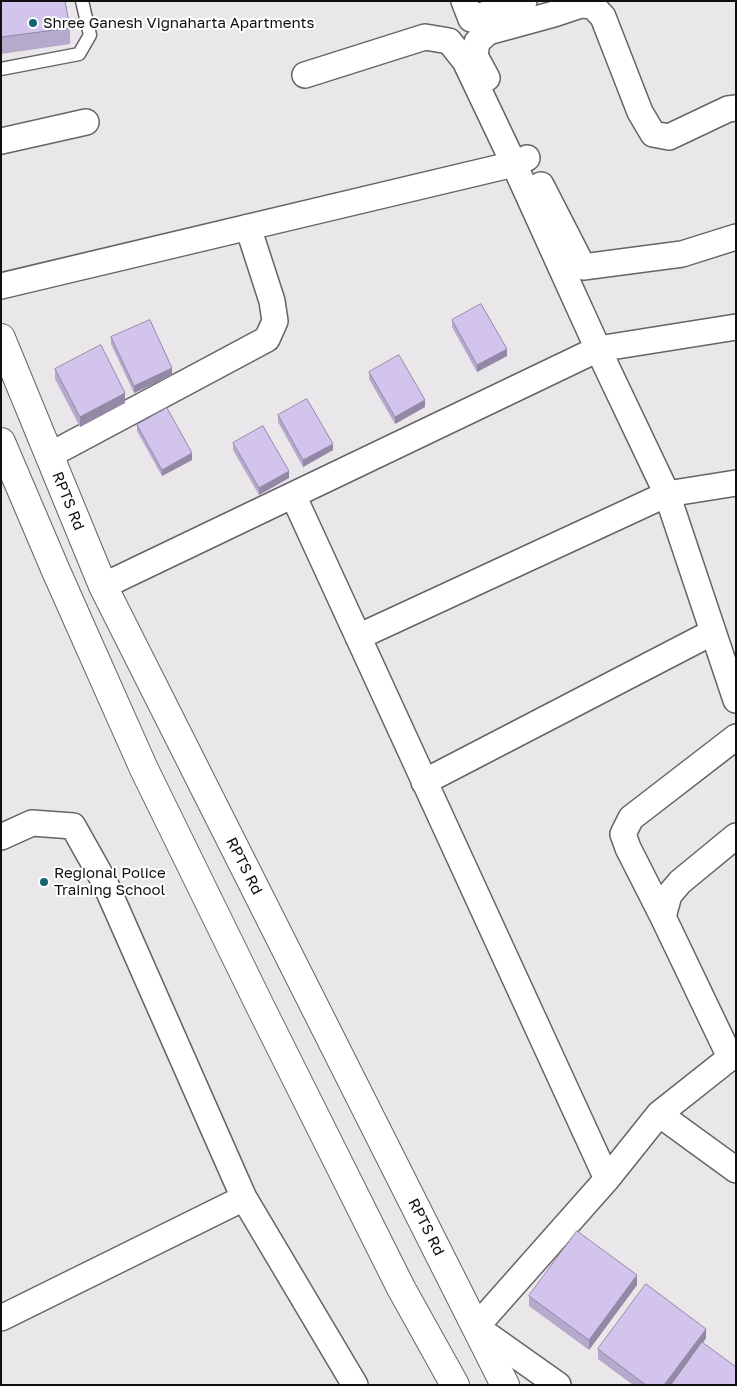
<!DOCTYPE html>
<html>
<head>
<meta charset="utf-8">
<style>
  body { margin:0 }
  #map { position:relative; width:737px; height:1386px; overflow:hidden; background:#eae7ea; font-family:"Golos Text",sans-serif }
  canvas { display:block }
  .frame { position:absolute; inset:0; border:2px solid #111011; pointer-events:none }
</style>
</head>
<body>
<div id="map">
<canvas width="737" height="1386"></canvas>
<div class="frame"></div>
</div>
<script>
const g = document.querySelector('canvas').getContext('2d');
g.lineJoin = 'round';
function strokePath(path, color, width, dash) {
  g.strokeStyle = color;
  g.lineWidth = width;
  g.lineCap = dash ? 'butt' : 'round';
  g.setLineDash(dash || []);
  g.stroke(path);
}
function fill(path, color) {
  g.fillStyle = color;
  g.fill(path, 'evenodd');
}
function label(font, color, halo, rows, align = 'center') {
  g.font = font + ' "Golos Text",sans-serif';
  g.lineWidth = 4;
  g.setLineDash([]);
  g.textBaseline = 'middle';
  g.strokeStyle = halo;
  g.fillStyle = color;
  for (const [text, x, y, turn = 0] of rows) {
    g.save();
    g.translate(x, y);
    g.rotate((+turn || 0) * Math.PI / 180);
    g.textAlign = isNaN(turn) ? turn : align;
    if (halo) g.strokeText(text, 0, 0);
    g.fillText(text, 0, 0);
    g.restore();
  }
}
const lane = new Path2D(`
  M1,69L79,54L90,35L82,1`);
const street = new Path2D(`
  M464,1L471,19L524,1
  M305,75L425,37L449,41L465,61L514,164L598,349L667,494L736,700
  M487,78L475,56L477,42L488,32L554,14L581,5L593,6L603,17L640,112L653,134L669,137L728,109L736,108
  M1,141L86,122
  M541,185L583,267L682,254L736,237
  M1,286L514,164L527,158
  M50,455L267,339L275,321L272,301L248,227
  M293,495L607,1179
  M103,586L598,349L736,327
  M358,637L667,494L736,483
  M424,782L713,632
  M1,837L32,823L73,826L105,883L244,1198L355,1385
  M663,917L669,895L680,882L736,836
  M730,1057L663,917L628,848L623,834L631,818L736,737
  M659,1114L736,1170
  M1,1318L244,1198
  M558,1385L476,1327L607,1179L659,1114L736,1053`);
const secondary = new Path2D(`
  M1,338L103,586L505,1385
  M1,442L56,571L144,769L261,1008L401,1288L455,1385`);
strokePath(lane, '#666366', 15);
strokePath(street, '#666366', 28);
strokePath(secondary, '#666366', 30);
strokePath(lane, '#fff', 12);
strokePath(street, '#fff', 25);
strokePath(secondary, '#fff', 28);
fill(new Path2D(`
  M1,1L70,28V44L1,54Z
  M452,320L507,356L477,372L452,327Z
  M111,337L172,375L134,393L111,344Z
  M55,369L125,403L80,427L55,379Z
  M369,372L425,407L395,424L369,379Z
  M278,415L333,450L303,467L278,422Z
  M137,425L192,460L162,476L137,431Z
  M233,443L289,478L259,495L233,450Z
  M637,1285L589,1350L529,1306V1296Z
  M706,1338L703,1343L736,1385H633L598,1359V1349Z`), '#b5a9cc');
fill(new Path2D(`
  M507,349V356L477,372V365Z
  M172,368V375L134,393V386Z
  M125,393V403L80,427V417Z
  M425,400V407L395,424V417Z
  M333,444V450L303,467V460Z
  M192,453V460L162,476V470Z
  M289,471V478L259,495V488Z
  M637,1275V1285L589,1350V1340Z
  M706,1329V1338L672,1385H664Z`), '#9389a6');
const building = new Path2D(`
  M1,1H65L70,28L1,37Z
  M481,304L507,349L477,365L452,320Z
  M150,320L172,368L134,386L111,337Z
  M101,345L125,393L80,417L55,369Z
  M399,355L425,400L395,417L369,372Z
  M307,399L333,444L303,460L278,415Z
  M167,408L192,453L162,470L137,425Z
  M263,426L289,471L259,488L233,443Z
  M577,1231L637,1275L589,1340L529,1296Z
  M646,1284L706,1329L664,1385H646L598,1349Z
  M702,1342L736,1367V1385H671Z`);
fill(building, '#d2c4ed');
strokePath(building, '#9389a6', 1);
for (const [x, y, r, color] of [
  [33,23,5,"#15636c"],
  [44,882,5,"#15636c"]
]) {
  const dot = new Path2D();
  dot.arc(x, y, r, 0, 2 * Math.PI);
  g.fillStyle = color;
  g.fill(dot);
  strokePath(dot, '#fff', 2);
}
label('15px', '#111011', '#fff', [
  ["Shree Ganesh Vignaharta Apartments",43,23],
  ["Regional Police",54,873],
  ["Training School",54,890]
], 'left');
label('15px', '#111011', '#fff', [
  ["RPTS Rd",68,501,68],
  ["RPTS Rd",244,866,63],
  ["RPTS Rd",426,1227,63]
]);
</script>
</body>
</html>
